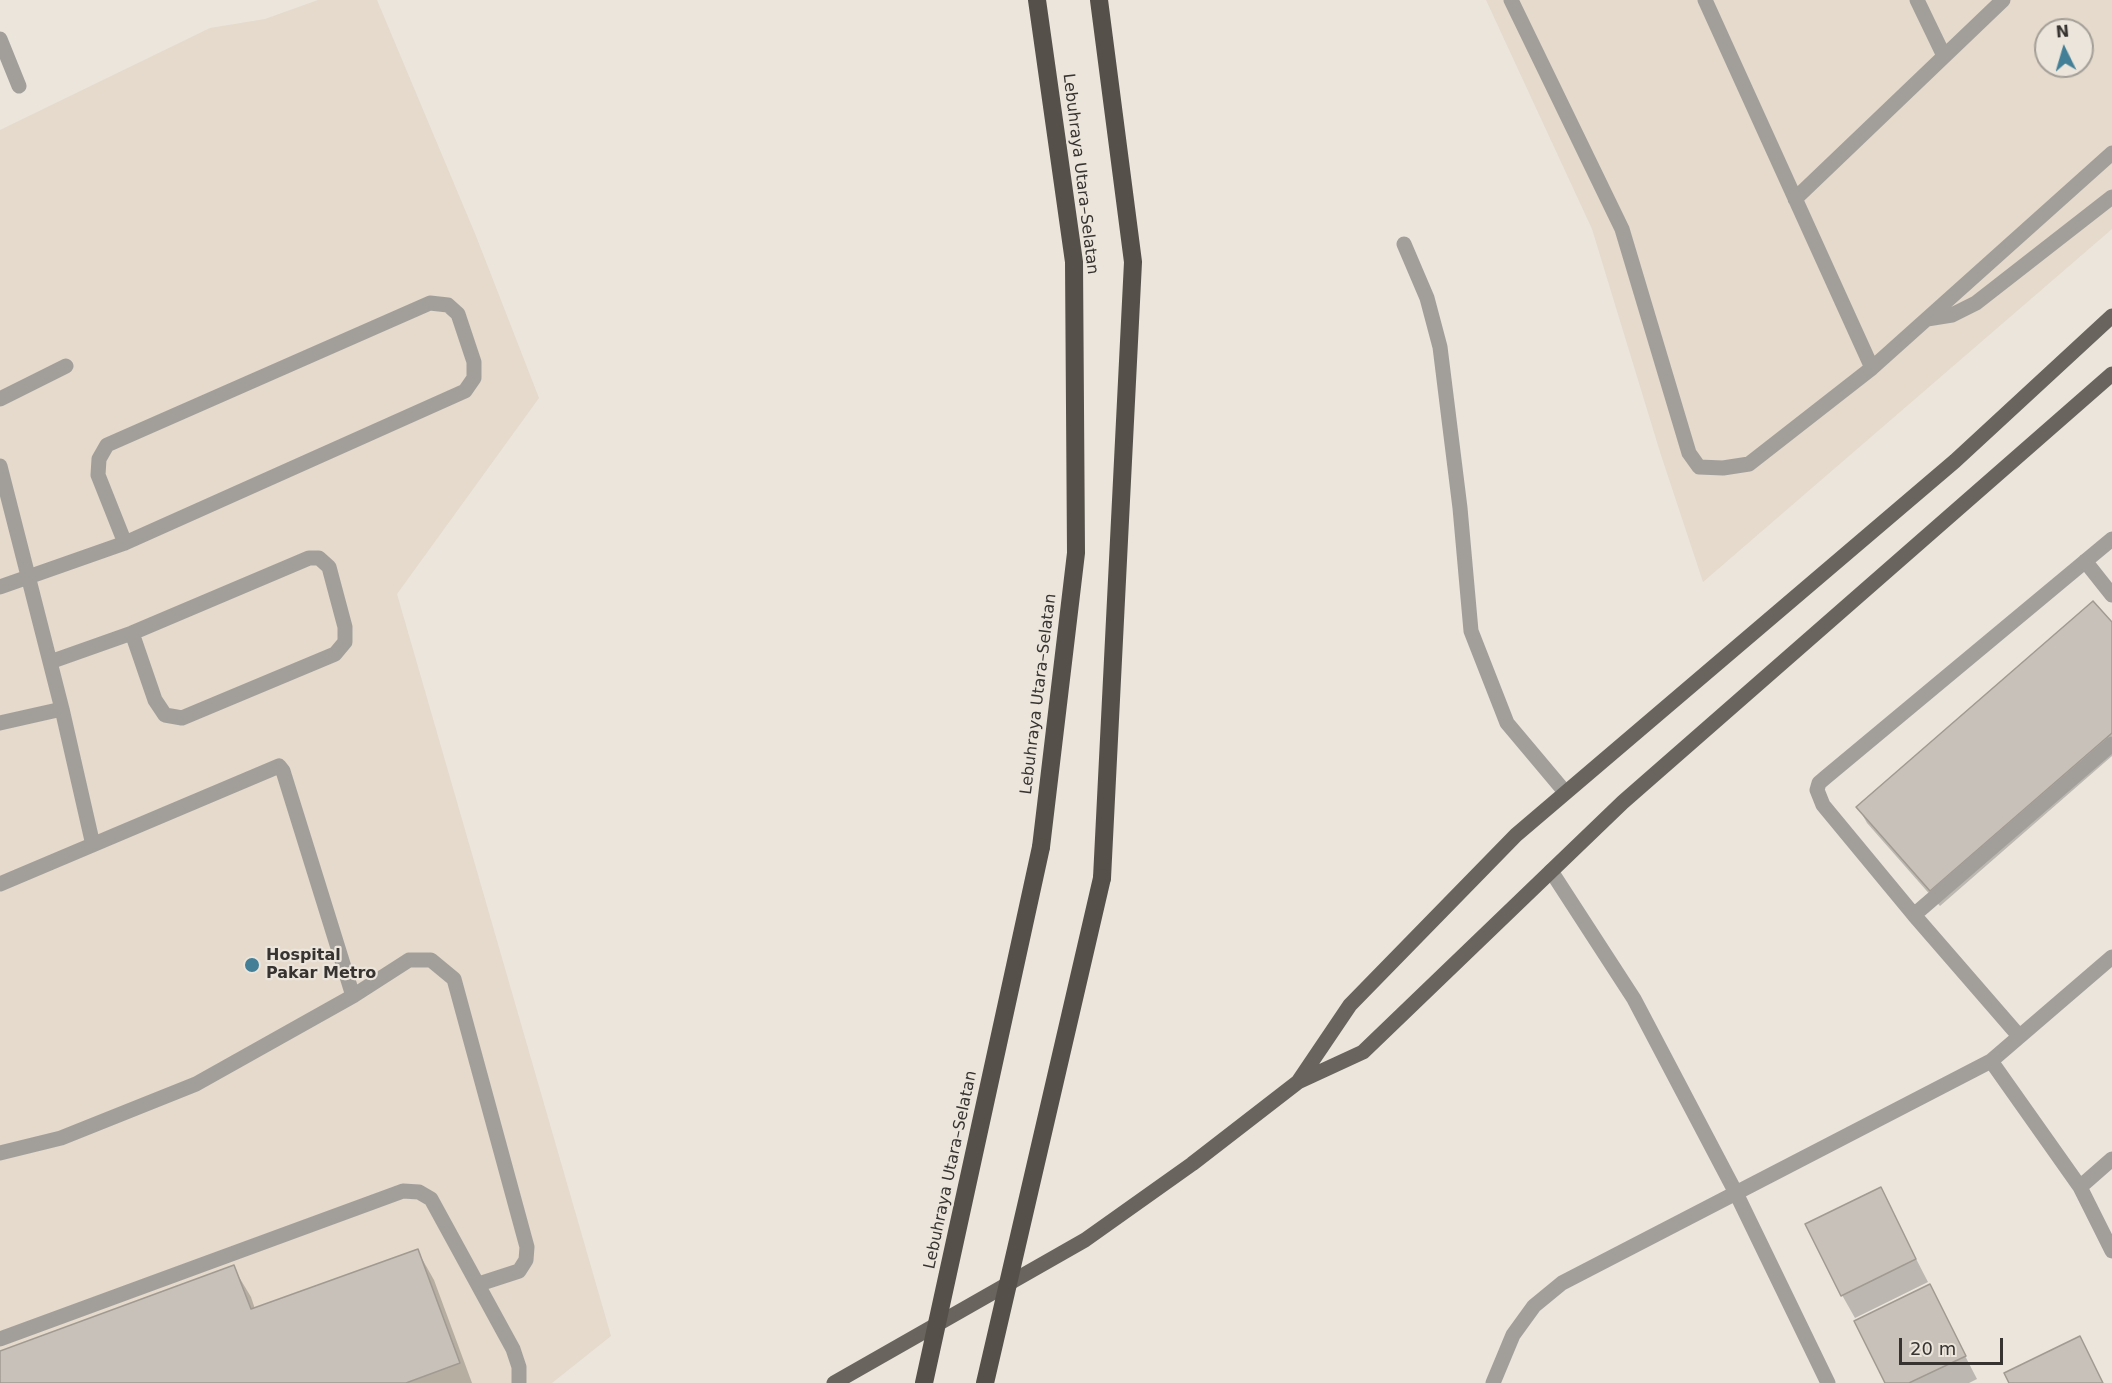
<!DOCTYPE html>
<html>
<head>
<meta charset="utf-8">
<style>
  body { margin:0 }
  #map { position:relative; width:2112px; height:1383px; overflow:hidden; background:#ebe5dc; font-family:"DejaVu Sans",sans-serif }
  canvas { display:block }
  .north { position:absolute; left:2034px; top:18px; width:60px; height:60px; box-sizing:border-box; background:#ebe5dc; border:2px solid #a39e97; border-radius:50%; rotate:355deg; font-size:16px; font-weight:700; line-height:24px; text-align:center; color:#363330 }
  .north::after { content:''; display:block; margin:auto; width:21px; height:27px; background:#437f96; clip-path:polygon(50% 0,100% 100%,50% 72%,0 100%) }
  .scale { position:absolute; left:1899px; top:1338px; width:104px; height:27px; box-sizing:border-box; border:3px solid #363330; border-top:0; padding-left:8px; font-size:18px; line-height:21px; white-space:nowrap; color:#363330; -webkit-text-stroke:4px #ebe5dc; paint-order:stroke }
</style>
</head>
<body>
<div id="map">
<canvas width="2112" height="1383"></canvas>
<div class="north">N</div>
<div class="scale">20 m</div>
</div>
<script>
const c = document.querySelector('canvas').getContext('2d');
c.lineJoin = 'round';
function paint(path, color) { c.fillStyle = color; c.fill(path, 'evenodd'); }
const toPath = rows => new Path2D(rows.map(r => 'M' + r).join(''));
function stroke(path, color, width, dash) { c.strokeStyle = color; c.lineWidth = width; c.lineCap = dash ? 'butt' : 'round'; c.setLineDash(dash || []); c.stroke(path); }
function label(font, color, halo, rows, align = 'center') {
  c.font = font + ' "DejaVu Sans",sans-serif'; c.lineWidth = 4.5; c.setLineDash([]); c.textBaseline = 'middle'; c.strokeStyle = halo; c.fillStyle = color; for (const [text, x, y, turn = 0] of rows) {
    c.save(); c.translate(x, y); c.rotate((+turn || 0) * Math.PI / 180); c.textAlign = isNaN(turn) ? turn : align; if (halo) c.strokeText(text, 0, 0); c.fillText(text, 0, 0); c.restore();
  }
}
const built = toPath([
  [318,0,377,0,476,236,539,398,397,594,611,1336,552,1383,0,1383,0,130,210,28,265,19],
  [1486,0,2112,0,2112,229,1703,582,1660,452,1592,229],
  [2046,30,2082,30,2082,66,2046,66]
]);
const shadow = toPath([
  [2112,624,2112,756,1940,906,1867,823,1858,807],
  [1880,1189,1928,1282,1855,1318,1842,1295],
  [417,1250,434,1280,472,1383,0,1383,0,1353,233,1267,251,1297,255,1309],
  [1929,1286,1977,1379,1969,1383,1887,1383]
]);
const building = toPath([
  [2093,601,2112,622,2112,733,1930,891,1856,807,2093,601],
  [1881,1187,1916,1259,1841,1296,1805,1224,1881,1187],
  [418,1249,460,1363,406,1383,0,1383,0,1351,234,1265,251,1309,418,1249],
  [1930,1284,1966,1356,1909,1383,1885,1383,1854,1321,1930,1284],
  [2080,1336,2103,1383,2009,1383,2004,1373,2080,1336]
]);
const minor = toPath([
  [1511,0,1622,229,1689,453,1699,467,1723,468,1749,464,1872,368,2112,153],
  [1705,0,1872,368],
  [1917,0,1944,56],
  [0,39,19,86],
  [1795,199,2003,0],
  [1404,244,1427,298,1440,347,1460,508,1471,631,1507,723,1565,792],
  [1927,319,1952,315,1976,303,2112,197],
  [0,399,66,366],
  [0,466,62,709,93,845],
  [2085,561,2112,595],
  [0,587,125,543,465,391,474,378,474,362,458,314,448,305,430,303,107,445,99,459,98,475,125,543],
  [50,662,132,633,309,558,319,558,329,567,345,627,345,642,335,654,182,718,165,715,155,700,132,633],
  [0,723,62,709],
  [1551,871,1634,999,1736,1193,1828,1383],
  [0,884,279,766,283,771,353,996],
  [1914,915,2112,744],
  [2019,1036,1914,915,1823,805,1817,790,1819,783,1826,777,2112,539],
  [1991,1061,2080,1187,2112,1251],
  [0,1153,61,1138,196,1084,353,996,409,960,431,960,454,979,527,1247,526,1260,519,1271,479,1284],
  [2080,1187,2112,1159],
  [0,1339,403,1191,419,1192,431,1199,513,1349,519,1367,519,1383],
  [1493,1383,1513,1335,1534,1306,1562,1283,1991,1061,2112,957]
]);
const major = toPath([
  [1298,1082,1350,1005,1516,835,1955,461,2112,316],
  [834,1383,1085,1240,1192,1164,1298,1082,1363,1052,1623,802,2112,374]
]);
const highway = toPath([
  [1037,0,1074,262,1076,553,1041,847],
  [1099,0,1133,262,1102,878]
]);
const highwayBridge = toPath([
  [924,1383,1041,847],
  [985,1383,1102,878]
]);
const markers = [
  [252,965,8,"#437f96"]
];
const streetNames = [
  ["Lebuhraya Utara–Selatan",1080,174,83],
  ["Lebuhraya Utara–Selatan",1039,694,-83],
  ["Lebuhraya Utara–Selatan",951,1170,-78]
];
const poiNames = [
  ["Hospital",266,956],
  ["Pakar Metro",266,974]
];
paint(built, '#e5dacb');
paint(shadow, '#0003');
paint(building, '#c8c1b9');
stroke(building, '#a09a92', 1.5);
stroke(minor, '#a29f9b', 15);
stroke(major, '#69655e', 15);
stroke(highway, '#555049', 18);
stroke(highwayBridge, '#555049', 18);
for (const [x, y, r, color] of markers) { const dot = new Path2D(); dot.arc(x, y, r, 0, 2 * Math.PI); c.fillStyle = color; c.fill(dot); stroke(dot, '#ebe5dc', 2); }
label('16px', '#363330', '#ebe5dc', streetNames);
label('bold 16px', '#363330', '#ebe5dc', poiNames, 'left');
</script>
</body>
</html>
